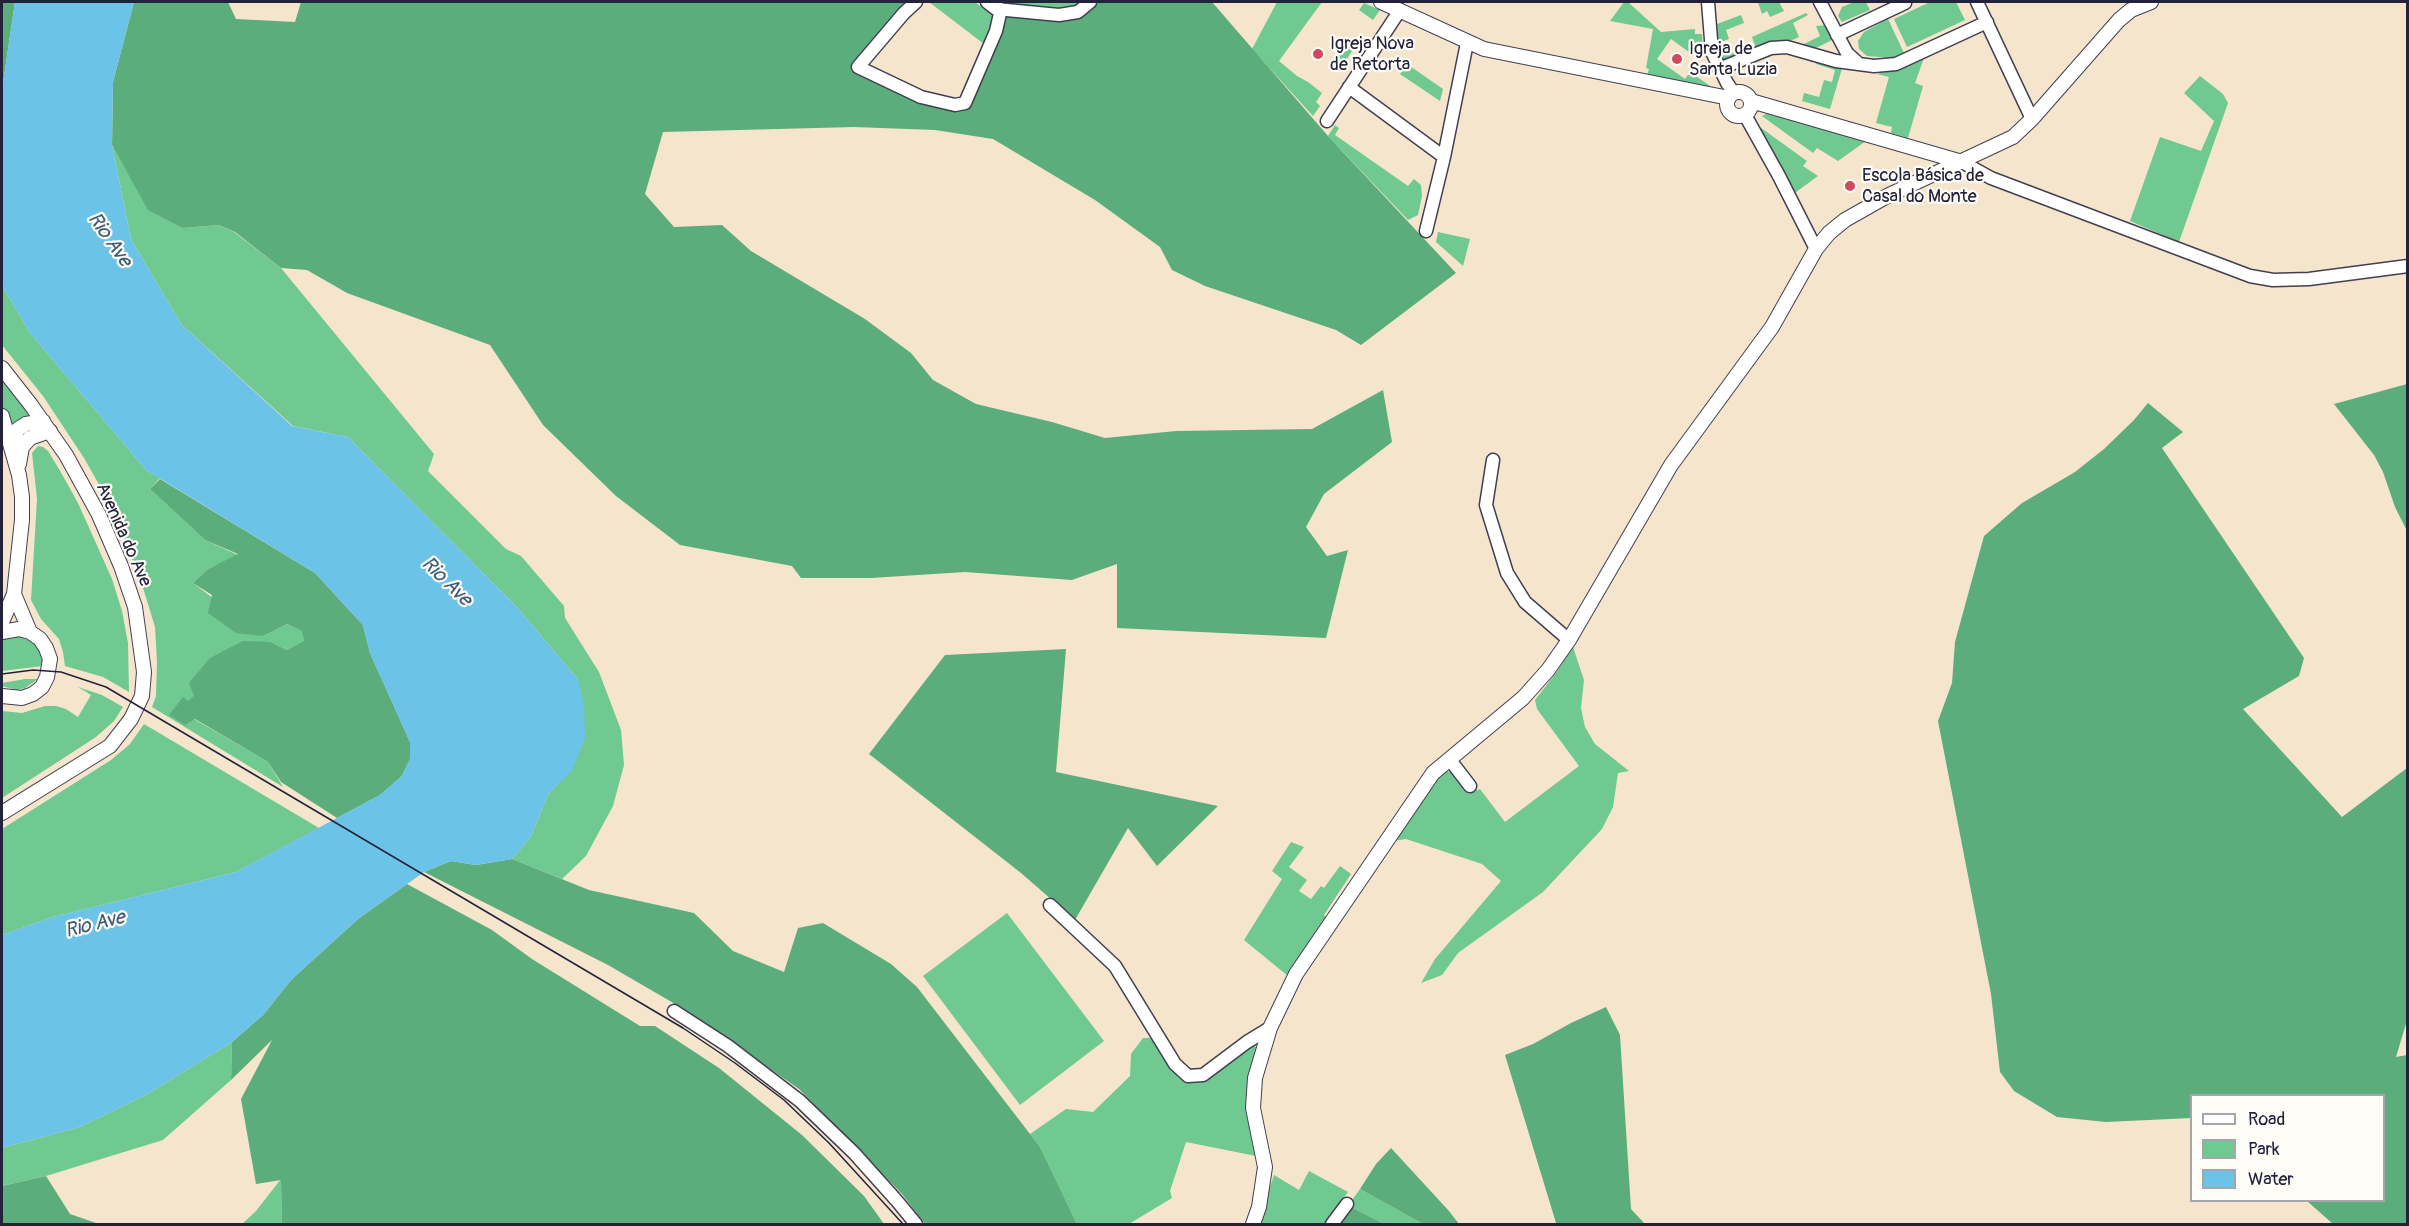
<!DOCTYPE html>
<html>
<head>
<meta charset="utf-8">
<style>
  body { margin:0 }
  #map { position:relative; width:2409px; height:1226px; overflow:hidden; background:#f5e5cd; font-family:Pangolin,sans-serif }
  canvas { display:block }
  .frame { position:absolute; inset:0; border:3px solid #22223b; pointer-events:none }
  .legend { position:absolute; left:2190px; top:1094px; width:195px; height:108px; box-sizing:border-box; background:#fdfcf7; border:2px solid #a5a5ac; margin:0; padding:8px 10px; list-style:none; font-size:18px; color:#22223b }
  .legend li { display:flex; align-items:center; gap:12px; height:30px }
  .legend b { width:30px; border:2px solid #a5a5ac }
</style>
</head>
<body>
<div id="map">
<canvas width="2409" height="1226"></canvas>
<div class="frame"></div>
<ul class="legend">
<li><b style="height:8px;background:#fff"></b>Road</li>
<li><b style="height:16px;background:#6fc991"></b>Park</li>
<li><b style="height:16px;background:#6bc3e8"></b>Water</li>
</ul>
</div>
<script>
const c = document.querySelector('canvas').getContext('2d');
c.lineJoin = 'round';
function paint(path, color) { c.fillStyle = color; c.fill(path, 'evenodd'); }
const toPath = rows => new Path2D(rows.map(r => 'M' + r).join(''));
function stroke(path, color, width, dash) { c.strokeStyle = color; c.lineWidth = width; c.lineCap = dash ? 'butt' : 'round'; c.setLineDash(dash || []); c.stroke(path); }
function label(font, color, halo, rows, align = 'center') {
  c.font = font + ' Pangolin,sans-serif'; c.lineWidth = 4.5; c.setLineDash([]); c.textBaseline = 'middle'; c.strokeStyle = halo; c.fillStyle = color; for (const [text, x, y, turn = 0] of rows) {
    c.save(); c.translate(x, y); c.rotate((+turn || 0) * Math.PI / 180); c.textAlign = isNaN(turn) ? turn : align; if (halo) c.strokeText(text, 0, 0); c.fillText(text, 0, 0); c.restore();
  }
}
const green = toPath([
  [929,2,975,2,993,16,984,44],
  [1012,2,1082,2,1075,6,1058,10,1006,6],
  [1277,2,1322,2,1279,61,1297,76,1308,82,1322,93,1316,102,1320,106,1313,116,1252,49],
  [1624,2,1628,2,1661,32,1695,29,1695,34,1702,34,1703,49,1693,55,1671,39,1657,59,1685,79,1690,72,1713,88,1647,75,1649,69,1646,68,1653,29,1610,21],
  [1758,2,1779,2,1784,11,1770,17,1767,11,1762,14],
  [1854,2,1866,2,1870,10,1842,22,1838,16,1842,7],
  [1930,2,1956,2,1965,20,1907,47,1894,19],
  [1364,3,1380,10,1373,20,1359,10],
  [1806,13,1808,15,1793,23,1799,37,1786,43,1757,51,1752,37],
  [1741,15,1744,23,1726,30,1729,39,1718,43,1717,24],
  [1888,19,1904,53,1892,58,1867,56,1859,49,1858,41,1864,32],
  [1826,25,1833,38,1832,40,1810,51,1798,47,1820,36,1816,26],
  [1346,43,1354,48,1341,68,1333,62],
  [1752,46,1754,51,1725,63,1720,50,1728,47,1730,54],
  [1818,58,1843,65,1830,109,1802,101,1804,93,1819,97,1824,80,1832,82,1835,70,1816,64],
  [1924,58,1915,83,1923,86,1908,138,1891,133,1892,127,1876,123,1889,77,1877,74,1899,69],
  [1407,64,1443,89,1440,101,1400,74],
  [2200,76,2223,94,2228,103,2179,242,2130,221,2160,137,2201,151,2214,121,2184,93],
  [1771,111,1866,141,1838,161,1817,148,1813,153,1762,116],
  [1335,125,1339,128,1335,135,1408,186,1414,179,1421,185,1422,196,1418,215,1408,220,1328,136],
  [1757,125,1807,161,1803,166,1818,176,1792,195],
  [112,145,149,210,182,228,219,225,234,232,281,268,434,454,428,471,506,549,521,556,564,606,565,618,599,672,621,730,624,765,613,806,586,856,562,879,512,859,530,838,549,793,572,770,578,679,515,605,348,437,293,426,181,324,131,239],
  [1438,232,1470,239,1463,266,1436,242],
  [2,285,30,333,146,470,160,478,150,489,205,540,238,555,208,569,193,583,263,636,287,624,303,631,304,642,287,650,271,642,188,701,194,719,268,762,283,787,152,707,156,696,157,661,155,627,140,578,105,495,84,458,43,396,2,345],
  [2,375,31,414,16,421,11,427,7,426,2,408],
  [38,446,43,447,48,451,59,469,78,503,112,579,122,611,128,643,129,692,103,677,65,666,63,652,59,639,41,619,31,600,37,499,32,453],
  [15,636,31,641,38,647,42,653,43,666,2,671,2,640],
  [1573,647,1584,680,1581,708,1585,727,1595,744,1629,771,1618,773,1613,807,1602,829,1543,892,1458,953,1442,975,1421,983,1435,959,1501,881,1482,864,1406,839,1393,841,1435,782,1445,771,1452,772,1469,794,1480,789,1505,822,1579,766,1537,709,1535,700,1556,673],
  [25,679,38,679,25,688,17,690,2,686,2,683],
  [78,687,102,695,123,707,114,721,96,737,2,798,2,711,22,713,45,706,56,706,66,709,78,717,91,695],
  [144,724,319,828,236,872,53,917,2,935,2,829,111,760,130,744],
  [1291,842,1304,847,1289,867,1307,880,1299,891,1311,899,1321,886,1324,888,1340,866,1351,874,1324,915,1327,918,1288,976,1244,940,1282,879,1272,871],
  [1007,913,1104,1041,1020,1105,923,976],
  [1143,1038,1153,1038,1178,1077,1192,1083,1204,1080,1244,1049,1254,1045,1258,1050,1248,1078,1249,1108,1256,1156,1186,1142,1170,1191,1172,1198,1129,1224,1077,1224,1040,1147,1030,1134,1066,1109,1093,1112,1130,1076,1131,1054],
  [232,1042,231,1080,163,1140,46,1176,2,1186,2,1148,80,1127,146,1095],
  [1309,1171,1348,1192,1324,1224,1258,1224,1274,1175,1299,1190],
  [281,1179,282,1224,242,1224,256,1211],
  [1360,1189,1423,1224,1384,1224,1353,1208,1352,1200]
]);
const forest = toPath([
  [2,2,15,2,2,90],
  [134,2,228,2,236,19,295,22,301,2,908,2,858,67,887,81,965,103,1001,9,1059,15,1090,2,1212,2,1328,136,1456,273,1361,345,1336,330,1205,286,1172,270,1160,247,1095,200,993,139,935,130,854,127,663,132,645,194,674,227,722,225,751,251,865,319,911,353,933,380,976,404,1052,422,1105,438,1176,431,1312,429,1383,390,1392,442,1324,494,1306,527,1327,556,1348,550,1326,638,1117,628,1117,564,1072,580,965,572,871,578,801,578,792,566,680,545,616,496,543,425,490,345,347,293,307,270,281,268,235,232,219,225,182,228,148,210,112,145,113,82],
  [2407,384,2408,384,2407,531,2395,507,2383,472,2374,455,2334,404],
  [2148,403,2183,432,2162,448,2304,658,2299,676,2243,709,2342,817,2407,768,2408,1017,2396,1057,2407,1055,2407,1224,2333,1224,2307,1201,2384,1200,2384,1096,2192,1096,2191,1118,2106,1122,2057,1117,2014,1091,2000,1072,1991,994,1938,721,1952,683,1955,642,1984,536,2022,503,2075,472,2104,449,2134,420],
  [160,479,315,573,363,625,370,653,410,742,410,759,402,776,380,795,337,818,281,782,268,762,195,719,185,725,169,715,183,697,188,701,194,696,189,683,210,658,243,641,271,642,287,650,304,641,302,631,287,624,263,636,236,633,208,613,212,595,193,583,208,569,238,554,205,540,150,489],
  [1066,649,1056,772,1218,806,1157,866,1128,828,1075,920,1021,873,869,754,945,655],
  [512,859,589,890,694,913,733,951,784,972,798,928,823,923,891,964,917,987,1040,1147,1077,1224,925,1224,902,1194,799,1089,682,1008,608,965,424,872,451,861,476,865],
  [407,884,492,930,532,959,640,1026,655,1026,719,1068,802,1135,864,1196,884,1224,282,1224,281,1180,256,1184,241,1099,272,1040,231,1080,232,1042,263,1015,291,980,358,919],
  [1606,1007,1620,1035,1631,1209,1645,1224,1555,1224,1556,1223,1505,1055,1533,1044,1571,1023],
  [1391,1148,1449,1211,1459,1224,1423,1224,1360,1189,1376,1164],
  [46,1176,70,1214,99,1224,2,1224,2,1186],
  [1353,1208,1384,1224,1336,1224,1346,1210]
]);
const water = toPath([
  [15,2,134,2,113,82,112,145,131,239,181,324,292,426,348,437,515,605,578,679,584,704,585,737,572,771,549,793,530,838,512,859,476,865,451,861,424,872,358,919,291,980,263,1015,232,1042,146,1095,80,1127,2,1148,2,935,53,917,236,872,380,795,402,776,410,759,410,742,370,653,363,625,315,573,146,470,30,333,2,285,2,90]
]);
const minor = toPath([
  [916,2,904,13,858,67,921,97,955,105,965,103,996,31,1001,9],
  [987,2,996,9,1059,15,1078,12,1090,2],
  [1708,2,1712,52,1727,83,1734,93],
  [1820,2,1847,53,1859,64],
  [1977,2,2032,119],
  [1837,35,1905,3],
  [1719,69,1771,48,1787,47,1836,61,1874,66,1896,64,1987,22],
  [1349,87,1444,157],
  [1745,115,1779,176,1816,249],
  [1327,121,1400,10],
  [1962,162,1991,178,2250,276,2273,280,2309,279,2408,266],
  [1426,231,1444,157,1467,43],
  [1493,460,1486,505,1507,573,1525,602,1569,640],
  [1450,760,1470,786],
  [1050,905,1115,966,1175,1064,1188,1076,1203,1075,1247,1042,1270,1028],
  [674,1011,728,1046,800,1101,854,1153,897,1201,916,1224],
  [1332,1224,1347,1204]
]);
const tertiary = toPath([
  [1381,2,1484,49,1729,98],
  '1727 104a12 12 0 1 1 24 0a12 12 0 1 1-24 0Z',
  [1751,101,1962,162],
  [2,368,31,405,66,455,99,515,121,566,135,607,144,672,142,696,131,719,110,746,2,813],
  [2,416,19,475,22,497,22,520,14,594,2,622],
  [11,443,18,429,26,424,43,421],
  [19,464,22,447,30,438,50,431],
  [14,594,30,632],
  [2,632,19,629,30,632,40,639,46,648,50,659,47,677,42,687,33,694,22,698,2,696],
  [1253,1224,1259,1207,1265,1167,1253,1108,1255,1078,1270,1028,1296,974,1433,773,1523,698,1548,670,1569,640,1671,465,1772,327,1816,249,1829,233,1845,220,1889,195,2013,137,2032,119,2119,20,2131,10,2151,2]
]);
const tram = toPath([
  [2,674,33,670,61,672,106,687,683,1028,735,1063,784,1100,829,1143,903,1224]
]);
const markers = [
  [1318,54,6,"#d1495b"],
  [1677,59,6,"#d1495b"],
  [1850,186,6,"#d1495b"]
];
const poiNames = [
  ["Igreja Nova",1330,44],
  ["de Retorta",1330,65],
  ["Igreja de",1689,49],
  ["Santa Luzia",1689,70],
  ["Escola Básica de",1862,176],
  ["Casal do Monte",1862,197]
];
const streetNames = [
  ["Avenida do Ave",123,535,66]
];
const waterNames = [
  ["Rio Ave",109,240,55],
  ["Rio Ave",446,582,44],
  ["Rio Ave",95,925,-14]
];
paint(green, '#6fc991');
paint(forest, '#5bad7b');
paint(water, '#6bc3e8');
stroke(minor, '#423f51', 15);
stroke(tertiary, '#423f51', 16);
stroke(minor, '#fff', 12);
stroke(tertiary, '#fff', 14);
stroke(tram, '#22223b', 1.5);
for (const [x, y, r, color] of markers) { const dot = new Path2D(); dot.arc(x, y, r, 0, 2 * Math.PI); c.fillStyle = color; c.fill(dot); stroke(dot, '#fdfcf7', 2); }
label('18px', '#22223b', '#fdfcf7', poiNames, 'left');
label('18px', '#22223b', '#fdfcf7', streetNames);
label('italic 20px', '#3c5a78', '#fdfcf7', waterNames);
</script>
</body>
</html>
